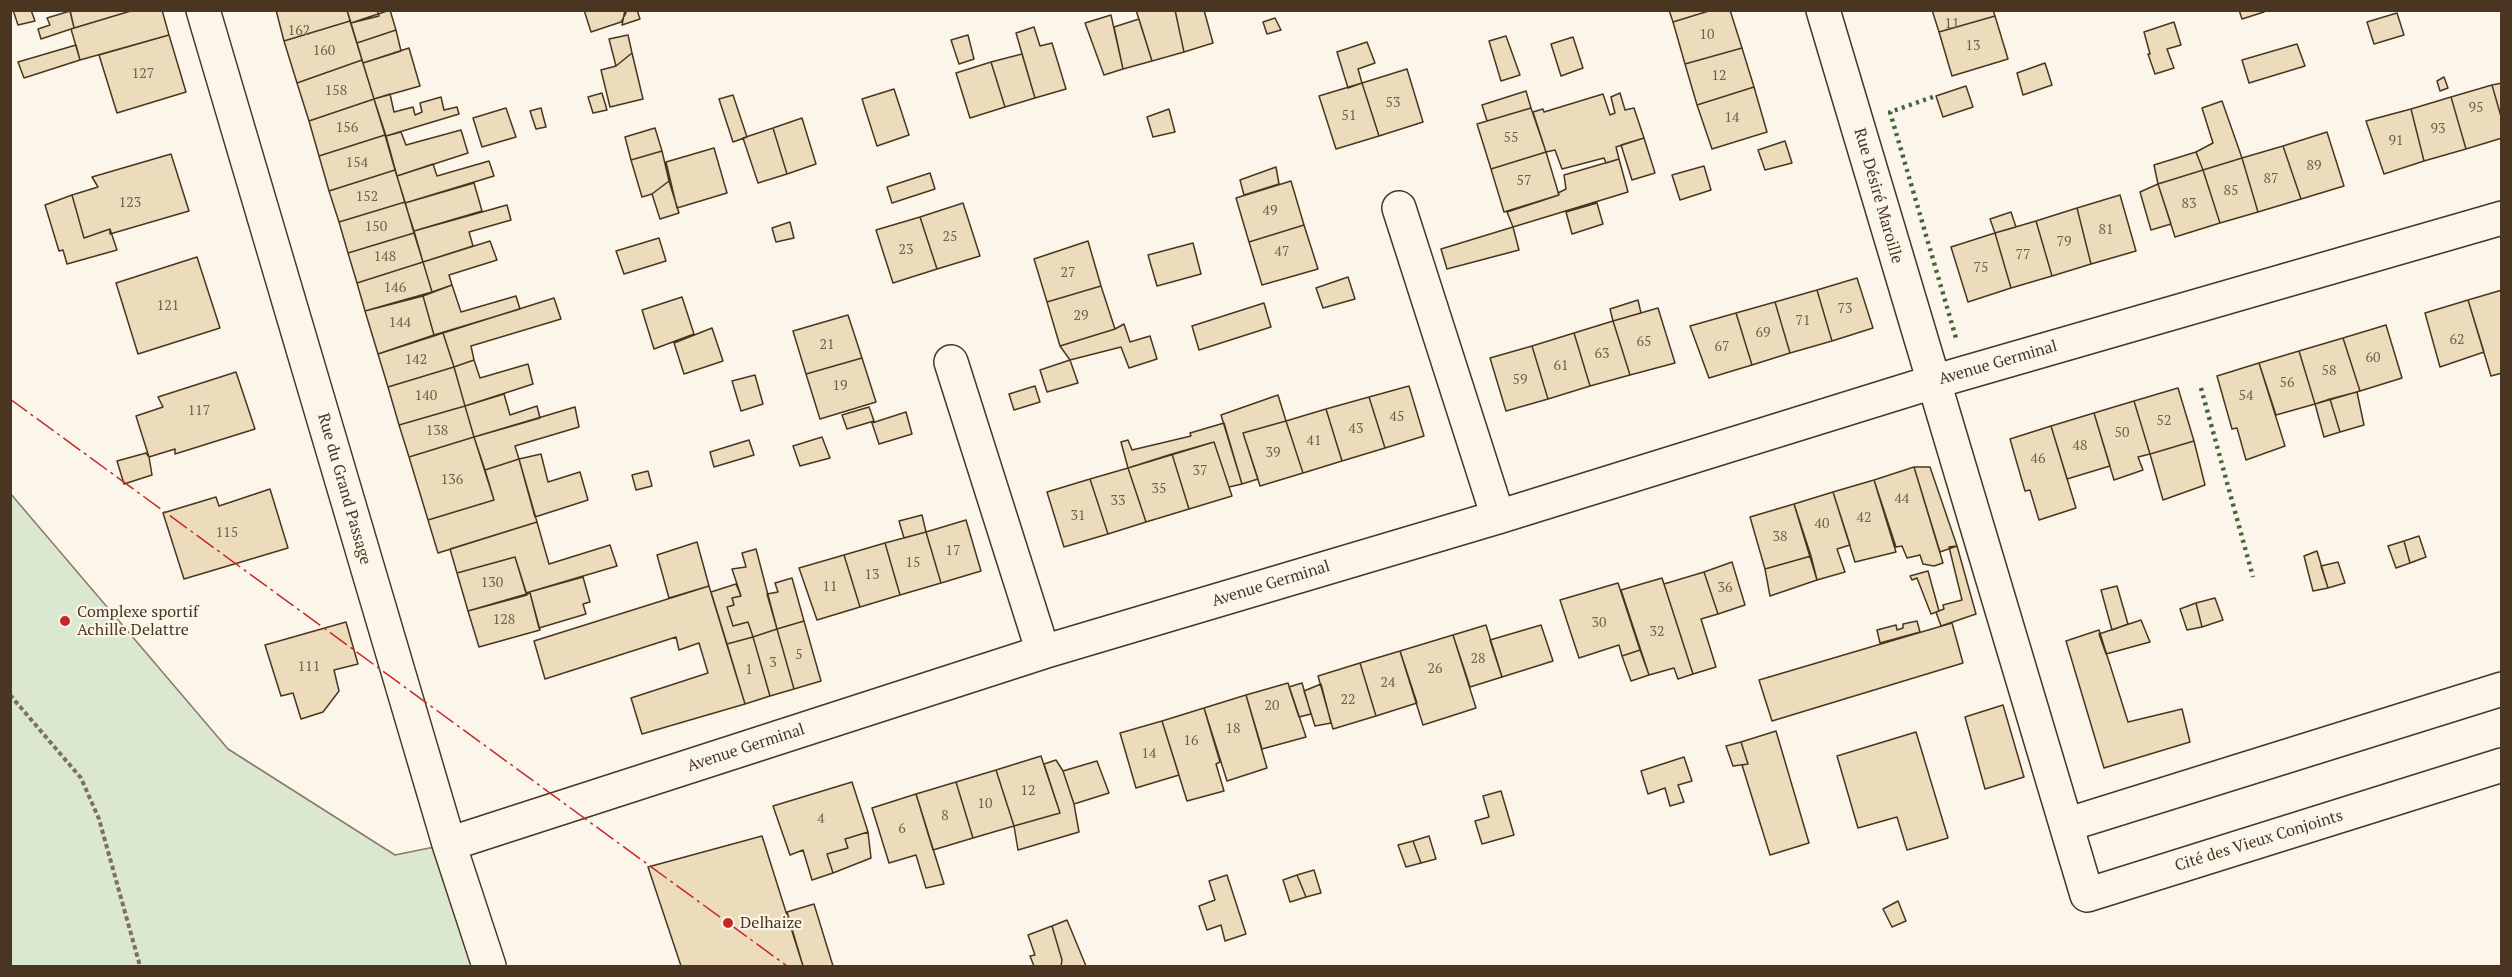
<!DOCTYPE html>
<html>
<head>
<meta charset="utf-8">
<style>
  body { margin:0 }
  #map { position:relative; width:2512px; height:977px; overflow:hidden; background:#fbf6e9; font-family:"PT Serif",serif }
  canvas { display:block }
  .frame { position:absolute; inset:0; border:12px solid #4a3520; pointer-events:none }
</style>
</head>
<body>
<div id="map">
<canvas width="2512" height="977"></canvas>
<div class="frame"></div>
</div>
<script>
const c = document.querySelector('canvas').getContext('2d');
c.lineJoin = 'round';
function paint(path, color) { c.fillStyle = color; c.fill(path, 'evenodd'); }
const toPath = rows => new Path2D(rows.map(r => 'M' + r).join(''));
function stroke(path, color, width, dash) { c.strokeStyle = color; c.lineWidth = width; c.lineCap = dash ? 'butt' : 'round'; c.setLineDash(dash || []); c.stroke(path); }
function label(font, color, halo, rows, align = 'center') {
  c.font = font + ' "PT Serif",serif'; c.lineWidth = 4.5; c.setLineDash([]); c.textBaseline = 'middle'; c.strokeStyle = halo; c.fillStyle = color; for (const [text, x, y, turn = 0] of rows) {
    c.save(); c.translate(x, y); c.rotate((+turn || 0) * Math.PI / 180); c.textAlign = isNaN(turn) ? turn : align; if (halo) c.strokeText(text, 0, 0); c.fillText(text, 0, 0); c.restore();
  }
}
const green = toPath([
  [10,493,228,749,395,855,449,844,489,966,11,966,10,493]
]);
const building = toPath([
  [13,10,31,10,35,21,18,25,13,10],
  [134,10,162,10,169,35,80,60,71,29,134,10],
  [134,10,74,28,70,10,134,10],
  [276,10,347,10,350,21,284,41,276,10],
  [347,10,377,10,379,16,351,23,347,10],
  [390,10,396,30,357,43,351,23,390,10],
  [584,10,625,10,626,13,621,22,591,32,584,10],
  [625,10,637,10,640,19,622,25,625,10],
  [1136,10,1175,10,1184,52,1152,61,1136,10],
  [1175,10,1204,10,1213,43,1184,52,1175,10],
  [1669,10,1712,10,1673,22,1669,10],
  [1712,10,1730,10,1742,48,1685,64,1673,22,1712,10],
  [1932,10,1993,10,1995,16,1939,32,1932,10],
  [2239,10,2264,10,2264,12,2242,19,2239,10],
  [70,11,74,28,41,39,38,29,50,25,47,18,70,11],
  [2397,13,2404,35,2374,44,2367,22,2397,13],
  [1111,15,1123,69,1104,75,1085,23,1111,15],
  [1995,16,2008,59,1952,76,1939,32,1995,16],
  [1275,18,1281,30,1267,34,1263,22,1275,18],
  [1139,19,1152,61,1123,69,1114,27,1139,19],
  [350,21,362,60,297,83,284,41,350,21],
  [2174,22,2181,45,2167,49,2174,68,2155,74,2148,54,2150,54,2144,32,2174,22],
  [1034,27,1040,46,1052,43,1066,89,1035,98,1016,33,1034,27],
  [396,30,401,51,363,63,357,43,396,30],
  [169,35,186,92,117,113,99,55,169,35],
  [628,35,632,53,616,66,609,39,628,35],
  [968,35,974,59,959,64,951,40,968,35],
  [1506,36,1520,75,1501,81,1489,41,1506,36],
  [1573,37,1583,68,1561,76,1551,44,1573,37],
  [1367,42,1375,63,1358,69,1362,83,1348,88,1337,52,1367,42],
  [2297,44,2305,66,2249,83,2242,60,2297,44],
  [76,45,80,60,24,78,18,62,76,45],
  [409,48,420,86,374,99,363,63,409,48],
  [1742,48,1754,87,1697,105,1685,64,1742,48],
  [632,53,643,99,610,107,601,70,616,66,632,53],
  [1022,54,1035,98,1005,107,991,62,1022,54],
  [362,60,374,99,309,121,297,83,362,60],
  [991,62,1005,107,970,118,956,73,991,62],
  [2045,63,2052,85,2023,95,2017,73,2045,63],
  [1407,69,1423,122,1379,136,1362,83,1407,69],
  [2444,77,2448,88,2440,91,2437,81,2444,77],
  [1362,83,1379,136,1336,149,1319,96,1362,83],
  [2502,83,2502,120,2492,85,2502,83],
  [2492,85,2502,120,2502,138,2466,149,2451,97,2492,85],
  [1966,86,1973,107,1943,117,1936,96,1966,86],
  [1754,87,1767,132,1712,149,1697,105,1754,87],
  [894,89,909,135,877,146,862,99,894,89],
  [1526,91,1531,108,1487,121,1482,105,1526,91],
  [602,93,607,110,593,113,588,97,602,93],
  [1620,93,1625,110,1634,108,1644,138,1616,147,1619,159,1606,163,1604,158,1562,169,1555,150,1546,152,1533,112,1543,109,1544,112,1603,94,1610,115,1615,113,1611,97,1620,93],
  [390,94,394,112,413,107,415,115,422,112,420,103,441,97,444,110,457,107,459,114,386,136,374,99,390,94],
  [733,95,747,137,733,142,719,99,733,95],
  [2451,97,2466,149,2424,161,2411,109,2451,97],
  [374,99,385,135,319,156,309,121,374,99],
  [2222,101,2242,158,2203,170,2196,152,2213,143,2202,108,2222,101],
  [506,108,516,137,482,147,473,118,506,108],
  [541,108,546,127,536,129,530,111,541,108],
  [1531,108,1546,152,1491,169,1477,124,1531,108],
  [1169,109,1175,132,1153,137,1147,117,1169,109],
  [2411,109,2424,161,2384,174,2366,121,2411,109],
  [802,118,816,164,787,174,773,128,802,118],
  [655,128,662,151,631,160,625,137,655,128],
  [773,128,787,174,758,183,743,138,773,128],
  [461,130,468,153,397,176,386,136,401,132,406,145,461,130],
  [2327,132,2344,186,2301,199,2283,146,2327,132],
  [385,135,395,170,329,191,319,156,385,135],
  [1644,138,1655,173,1632,180,1621,145,1644,138],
  [1785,141,1792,163,1765,170,1758,150,1785,141],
  [2283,146,2301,199,2258,212,2242,158,2283,146],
  [714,148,727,193,677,208,666,162,714,148],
  [662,151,669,181,652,194,642,197,631,160,662,151],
  [1546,152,1559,195,1504,212,1491,169,1546,152],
  [2196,152,2203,170,2158,184,2154,165,2196,152],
  [171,154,189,211,110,234,110,229,84,238,72,195,98,187,92,177,171,154],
  [2242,158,2258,212,2220,223,2203,170,2242,158],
  [1619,159,1628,192,1513,227,1507,212,1559,195,1558,193,1566,189,1564,175,1619,159],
  [489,161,494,176,405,203,397,176,433,164,437,176,489,161],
  [1704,166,1711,190,1680,200,1672,175,1704,166],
  [1276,167,1279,184,1244,195,1240,180,1276,167],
  [395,170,405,202,339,222,329,191,395,170],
  [2203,170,2220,223,2175,237,2158,184,2203,170],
  [930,173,935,189,892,203,887,187,930,173],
  [669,181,679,213,660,219,652,194,669,181],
  [1291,181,1304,225,1249,242,1236,198,1291,181],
  [474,183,482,211,414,231,405,203,474,183],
  [2158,184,2171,224,2151,230,2140,192,2158,184],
  [72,195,84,238,110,229,117,250,67,264,63,250,59,251,45,205,72,195],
  [2120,195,2136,251,2091,264,2077,208,2120,195],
  [405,202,414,233,348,253,339,222,405,202],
  [963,203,980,256,937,269,920,217,963,203],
  [1597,203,1603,224,1572,234,1566,212,1597,203],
  [507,205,511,220,469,232,473,246,423,262,414,231,507,205],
  [2077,208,2091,264,2052,276,2036,221,2077,208],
  [2011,212,2016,227,1995,233,1990,219,2011,212],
  [920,217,937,269,893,283,876,230,920,217],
  [2036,221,2052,276,2011,288,1995,233,2036,221],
  [790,222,794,238,776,242,772,228,790,222],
  [1304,225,1318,269,1262,285,1249,242,1304,225],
  [1513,227,1519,250,1447,269,1441,249,1513,227],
  [414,233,423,262,357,283,348,253,414,233],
  [1995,233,2011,288,1968,302,1951,247,1995,233],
  [659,238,666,261,624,274,616,251,659,238],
  [490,241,497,260,449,275,452,285,432,292,423,262,490,241],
  [1088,241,1101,286,1047,302,1034,259,1088,241],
  [1193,243,1201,274,1157,286,1148,255,1193,243],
  [197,257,220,328,138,354,116,283,197,257],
  [423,262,432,292,365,311,357,283,423,262],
  [1348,277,1355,299,1323,308,1316,288,1348,277],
  [1857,278,1873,328,1832,341,1817,290,1857,278],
  [452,285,461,312,516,296,520,309,434,335,423,296,452,285],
  [1101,286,1115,329,1060,346,1047,302,1101,286],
  [1817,290,1832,341,1790,353,1775,302,1817,290],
  [2502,290,2502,373,2491,376,2468,300,2502,290],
  [423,296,434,335,378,354,365,311,423,296],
  [682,297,694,334,654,349,642,310,682,297],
  [554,298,561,319,471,346,474,360,454,367,443,333,554,298],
  [1638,300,1641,313,1613,321,1610,309,1638,300],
  [2468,300,2484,352,2440,367,2425,313,2468,300],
  [1775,302,1790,353,1752,365,1736,313,1775,302],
  [1264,303,1271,327,1199,350,1192,326,1264,303],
  [1658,308,1675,363,1630,375,1613,321,1658,308],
  [1736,313,1752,365,1709,378,1690,326,1736,313],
  [848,315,862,358,806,374,793,331,848,315],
  [1613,321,1630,375,1590,386,1574,333,1613,321],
  [1124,324,1130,342,1150,336,1157,359,1129,368,1121,347,1070,360,1060,346,1115,329,1124,324],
  [2386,325,2402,378,2360,391,2343,338,2386,325],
  [712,328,723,361,684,374,674,343,712,328],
  [443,333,454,367,388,387,378,354,443,333],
  [1574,333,1590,386,1548,399,1532,346,1574,333],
  [2343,338,2360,391,2315,404,2299,351,2343,338],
  [1532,346,1548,399,1506,411,1490,358,1532,346],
  [2299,351,2315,404,2276,415,2259,363,2299,351],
  [862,358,876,402,820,419,806,374,862,358],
  [474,360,480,378,528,364,533,384,465,406,454,367,474,360],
  [1070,360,1078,383,1047,392,1040,370,1070,360],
  [2259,363,2285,446,2246,460,2237,428,2232,429,2217,376,2259,363],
  [454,367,465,406,399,425,388,387,454,367],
  [236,372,255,429,175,454,175,449,149,457,136,416,163,407,158,397,236,372],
  [755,375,763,404,741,411,732,381,755,375],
  [1035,386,1040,402,1014,410,1009,394,1035,386],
  [1409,386,1424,436,1385,448,1369,397,1409,386],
  [2178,388,2194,441,2150,454,2134,401,2178,388],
  [2357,392,2364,425,2340,432,2330,399,2357,392],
  [504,394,510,415,537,406,540,418,474,437,465,406,504,394],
  [1278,395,1286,421,1243,433,1258,479,1242,484,1221,415,1278,395],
  [1369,397,1385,448,1342,461,1326,409,1369,397],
  [2330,399,2340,432,2324,437,2315,404,2330,399],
  [2134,401,2150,454,2138,457,2143,470,2114,480,2094,413,2134,401],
  [465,406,474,437,409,457,399,425,465,406],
  [575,407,579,427,515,446,519,459,485,470,474,437,575,407],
  [869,407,874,421,847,429,842,415,869,407],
  [1326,409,1342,461,1303,473,1286,421,1326,409],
  [906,412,912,434,879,444,872,423,906,412],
  [2094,413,2110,466,2067,479,2051,426,2094,413],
  [1286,421,1303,473,1260,486,1243,433,1286,421],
  [1224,423,1242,484,1229,487,1214,442,1128,468,1121,442,1128,440,1132,450,1191,436,1190,433,1224,423],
  [2051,426,2076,508,2039,520,2030,490,2025,491,2010,439,2051,426],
  [474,437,494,500,428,520,409,457,474,437],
  [822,437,830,458,800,466,793,446,822,437],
  [749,440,754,455,714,467,710,452,749,440],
  [2194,441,2205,485,2163,500,2150,454,2194,441],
  [1214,442,1232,496,1189,509,1172,454,1214,442],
  [146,453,149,457,152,475,124,484,117,461,146,453],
  [541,454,548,482,580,472,588,500,535,517,519,459,541,454],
  [1172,454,1189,509,1146,522,1128,468,1172,454],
  [519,459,537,522,438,553,428,520,494,500,485,470,519,459],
  [1914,467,1943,563,1934,566,1923,564,1920,555,1907,558,1902,546,1896,547,1874,480,1914,467],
  [1914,467,1930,467,1957,546,1940,552,1914,467],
  [1128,468,1146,522,1108,534,1090,479,1128,468],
  [648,471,652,486,636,490,632,475,648,471],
  [1090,479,1108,534,1064,547,1047,492,1090,479],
  [1874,480,1896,552,1855,562,1833,492,1874,480],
  [270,489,288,548,184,579,163,513,216,497,219,506,270,489],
  [1833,492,1850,545,1837,549,1845,572,1817,580,1794,504,1833,492],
  [1794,504,1811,556,1765,569,1750,517,1794,504],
  [922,515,926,532,904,538,899,521,922,515],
  [966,520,981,571,941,583,926,532,966,520],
  [537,522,549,564,610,545,617,566,526,593,515,557,457,573,450,549,537,522],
  [926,532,941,583,900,595,885,543,926,532],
  [2419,536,2426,557,2410,563,2404,541,2419,536],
  [2404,541,2410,563,2396,568,2388,546,2404,541],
  [697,542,709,586,669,598,657,555,697,542],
  [885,543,900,595,860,607,844,555,885,543],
  [1957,546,1976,614,1941,626,1936,612,1944,609,1943,605,1962,600,1949,547,1957,546],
  [756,549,777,629,753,637,748,622,733,626,727,607,734,605,732,598,741,596,732,569,746,567,742,553,756,549],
  [2317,551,2328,588,2313,591,2304,556,2317,551],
  [844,555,860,607,817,620,799,568,844,555],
  [1811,556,1817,580,1770,596,1765,569,1811,556],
  [515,557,527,595,468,611,457,573,515,557],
  [1732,562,1745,605,1718,614,1704,572,1732,562],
  [2338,562,2345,583,2328,588,2321,566,2338,562],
  [1928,571,1939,611,1931,614,1917,578,1912,580,1910,576,1928,571],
  [1704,572,1718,614,1701,619,1716,667,1693,674,1664,584,1704,572],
  [583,577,590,602,583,604,586,614,539,628,530,593,526,593,583,577],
  [792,578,804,621,777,629,767,594,778,592,775,583,792,578],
  [1662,578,1693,674,1678,679,1674,668,1649,675,1621,590,1662,578],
  [1618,583,1640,650,1622,656,1619,645,1579,658,1560,600,1618,583],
  [736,584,741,596,732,598,734,605,727,607,733,626,748,622,753,637,727,644,711,592,736,584],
  [709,586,745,704,642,734,631,698,708,673,699,643,679,650,676,637,545,679,534,641,709,586],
  [2117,586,2128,624,2112,630,2101,590,2117,586],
  [530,593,540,630,479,647,468,611,530,593],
  [2215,598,2223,620,2202,627,2196,603,2215,598],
  [2196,603,2202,627,2187,630,2180,609,2196,603],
  [2141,620,2150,642,2106,654,2099,634,2141,620],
  [804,621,821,681,794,689,777,629,804,621],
  [1917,621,1920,632,1880,643,1877,630,1896,625,1897,630,1903,628,1903,624,1917,621],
  [346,622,358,664,334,670,339,691,323,712,301,719,293,693,281,696,265,645,346,622],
  [1952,623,1963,663,1772,721,1759,680,1952,623],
  [1486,625,1502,677,1470,687,1453,635,1486,625],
  [1541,625,1553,661,1502,677,1490,640,1541,625],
  [777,629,794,689,770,696,753,637,777,629],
  [2099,630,2128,722,2182,709,2190,742,2104,768,2066,641,2099,630],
  [1453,635,1476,708,1423,725,1400,651,1453,635],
  [753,637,770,696,745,704,727,644,753,637],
  [1640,650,1649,675,1631,681,1622,656,1640,650],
  [1400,651,1417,703,1376,716,1360,663,1400,651],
  [1360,663,1376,716,1333,729,1318,676,1360,663],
  [1288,683,1306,737,1262,749,1246,695,1288,683],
  [1302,683,1311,714,1299,717,1289,687,1302,683],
  [1321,684,1331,723,1315,726,1304,691,1321,684],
  [1246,695,1267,768,1227,781,1204,708,1246,695],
  [2003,705,2024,777,1985,789,1965,717,2003,705],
  [1204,708,1220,762,1216,764,1224,791,1187,801,1162,721,1204,708],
  [1162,721,1179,775,1136,788,1120,733,1162,721],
  [1776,731,1809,843,1770,855,1742,765,1748,764,1741,742,1776,731],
  [1916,732,1948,838,1907,850,1897,817,1858,828,1837,756,1916,732],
  [1741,742,1748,764,1733,766,1726,746,1741,742],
  [1041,756,1060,813,1014,826,996,770,1041,756],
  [1684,757,1692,781,1678,785,1684,802,1670,806,1665,788,1648,794,1641,771,1684,757],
  [1056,760,1063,771,1074,804,1079,832,1018,850,1014,826,1060,813,1044,764,1056,760],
  [1097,761,1109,793,1074,804,1063,771,1097,761],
  [996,770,1014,826,973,838,956,782,996,770],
  [852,782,868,832,845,839,848,848,827,854,833,873,812,880,803,850,790,855,773,806,852,782],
  [956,782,973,838,933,850,916,794,956,782],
  [1501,791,1514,835,1482,844,1475,821,1489,817,1483,796,1501,791],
  [916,794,944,884,926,888,916,855,889,863,872,808,916,794],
  [868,832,871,858,833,873,827,854,848,848,845,839,868,832],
  [762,836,803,966,681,966,648,867,762,836],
  [1429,836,1436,859,1421,863,1413,841,1429,836],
  [1413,841,1421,863,1406,867,1398,845,1413,841],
  [1314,870,1321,893,1306,897,1297,875,1314,870],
  [1227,875,1246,934,1225,941,1221,925,1207,930,1199,906,1215,900,1209,881,1227,875],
  [1297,875,1306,897,1290,902,1283,880,1297,875],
  [1898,901,1906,921,1892,927,1883,909,1898,901],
  [814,904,833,966,803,966,787,912,814,904],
  [1067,920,1086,966,1061,966,1062,960,1052,926,1067,920],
  [1052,926,1062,960,1061,966,1034,966,1030,956,1035,955,1028,935,1052,926]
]);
const path = toPath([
  [10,695,81,778,99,819,140,966]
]);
const minor = toPath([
  [203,10,449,844,489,966],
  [1823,10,2087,895,2502,765],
  [1399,208,1498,517],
  [951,362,1043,652],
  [2066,825,2502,689],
  [449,844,1043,652,1498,517,1933,382,2502,218]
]);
const hedge = toPath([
  [1933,97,1890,112,1956,338],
  [2201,388,2253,577]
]);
const power = toPath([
  [10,399,787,966]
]);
const markers = [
  [65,621,6,"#c62828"],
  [728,923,6,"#c62828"]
];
const numberNames = [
  ["11",1952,24],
  ["162",299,31],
  ["10",1707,35],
  ["13",1973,46],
  ["160",324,51],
  ["127",143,74],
  ["12",1719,76],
  ["158",336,91],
  ["53",1393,103],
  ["95",2476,108],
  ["51",1349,116],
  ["14",1732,118],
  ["156",347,128],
  ["93",2438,129],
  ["55",1511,138],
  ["91",2396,141],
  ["154",357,163],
  ["89",2314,166],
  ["87",2271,179],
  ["57",1524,181],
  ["85",2231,191],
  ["152",367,197],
  ["123",130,203],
  ["83",2189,204],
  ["49",1270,211],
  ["150",376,227],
  ["81",2106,230],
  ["25",950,237],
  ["79",2064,242],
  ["23",906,250],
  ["47",1282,252],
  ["77",2023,255],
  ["148",385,257],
  ["75",1981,268],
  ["27",1068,273],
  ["146",395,288],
  ["121",168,306],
  ["73",1845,309],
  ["29",1081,316],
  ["71",1803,321],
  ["144",400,323],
  ["69",1763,333],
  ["62",2457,340],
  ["65",1644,342],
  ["21",827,345],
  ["67",1722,347],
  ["63",1602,354],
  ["60",2373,358],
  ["142",416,360],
  ["61",1561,366],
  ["58",2329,371],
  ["59",1520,380],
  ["56",2287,383],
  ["19",840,386],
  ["140",426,396],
  ["54",2246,396],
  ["117",199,411],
  ["45",1397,417],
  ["52",2164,421],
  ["43",1356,429],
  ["138",437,431],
  ["50",2122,433],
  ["41",1314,441],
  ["48",2080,446],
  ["39",1273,453],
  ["46",2038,459],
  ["37",1200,471],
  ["136",452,480],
  ["35",1159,489],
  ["44",1902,499],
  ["33",1118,501],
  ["31",1078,516],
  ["42",1864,518],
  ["40",1822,524],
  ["115",227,533],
  ["38",1780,537],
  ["17",953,551],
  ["15",913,563],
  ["13",872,575],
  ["130",492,583],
  ["11",830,587],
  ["36",1725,588],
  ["128",504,620],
  ["30",1599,623],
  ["32",1657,632],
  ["5",799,655],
  ["28",1478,659],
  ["3",773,663],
  ["111",309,667],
  ["26",1435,669],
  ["1",749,670],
  ["24",1388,683],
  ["22",1348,700],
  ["20",1272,706],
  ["18",1233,729],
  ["16",1191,741],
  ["14",1149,754],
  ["12",1028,791],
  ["10",985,804],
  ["8",945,816],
  ["4",821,819],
  ["6",902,829]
];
const streetNames = [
  ["Rue Désiré Maroille",1878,196,74],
  ["Avenue Germinal",1998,363,-16],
  ["Rue du Grand Passage",344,489,74],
  ["Avenue Germinal",1271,584,-17],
  ["Avenue Germinal",746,748,-18],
  ["Cité des Vieux Conjoints",2259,841,-17]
];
const poiNames = [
  ["Complexe sportif",77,612],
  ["Achille Delattre",77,630],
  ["Delhaize",740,923]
];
paint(green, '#dce7d0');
stroke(green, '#887966', 1.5);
paint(building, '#ecdcbc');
stroke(building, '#4a3520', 1.5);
stroke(minor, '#4a3520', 36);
stroke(path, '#7f6f5c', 4, [4.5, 3]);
stroke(minor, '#fbf6e9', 33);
stroke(hedge, '#436837', 4.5, [3, 4.5]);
stroke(power, '#c62828', 1.5, [21, 4.5, 3, 4.5]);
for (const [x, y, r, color] of markers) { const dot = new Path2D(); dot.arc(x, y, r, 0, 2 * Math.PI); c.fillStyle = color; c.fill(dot); stroke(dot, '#fbf6e9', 2); }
label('14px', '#725f47', null, numberNames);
label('16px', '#4a3520', '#fbf6e9', streetNames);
label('16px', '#4a3520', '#fbf6e9', poiNames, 'left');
</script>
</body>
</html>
